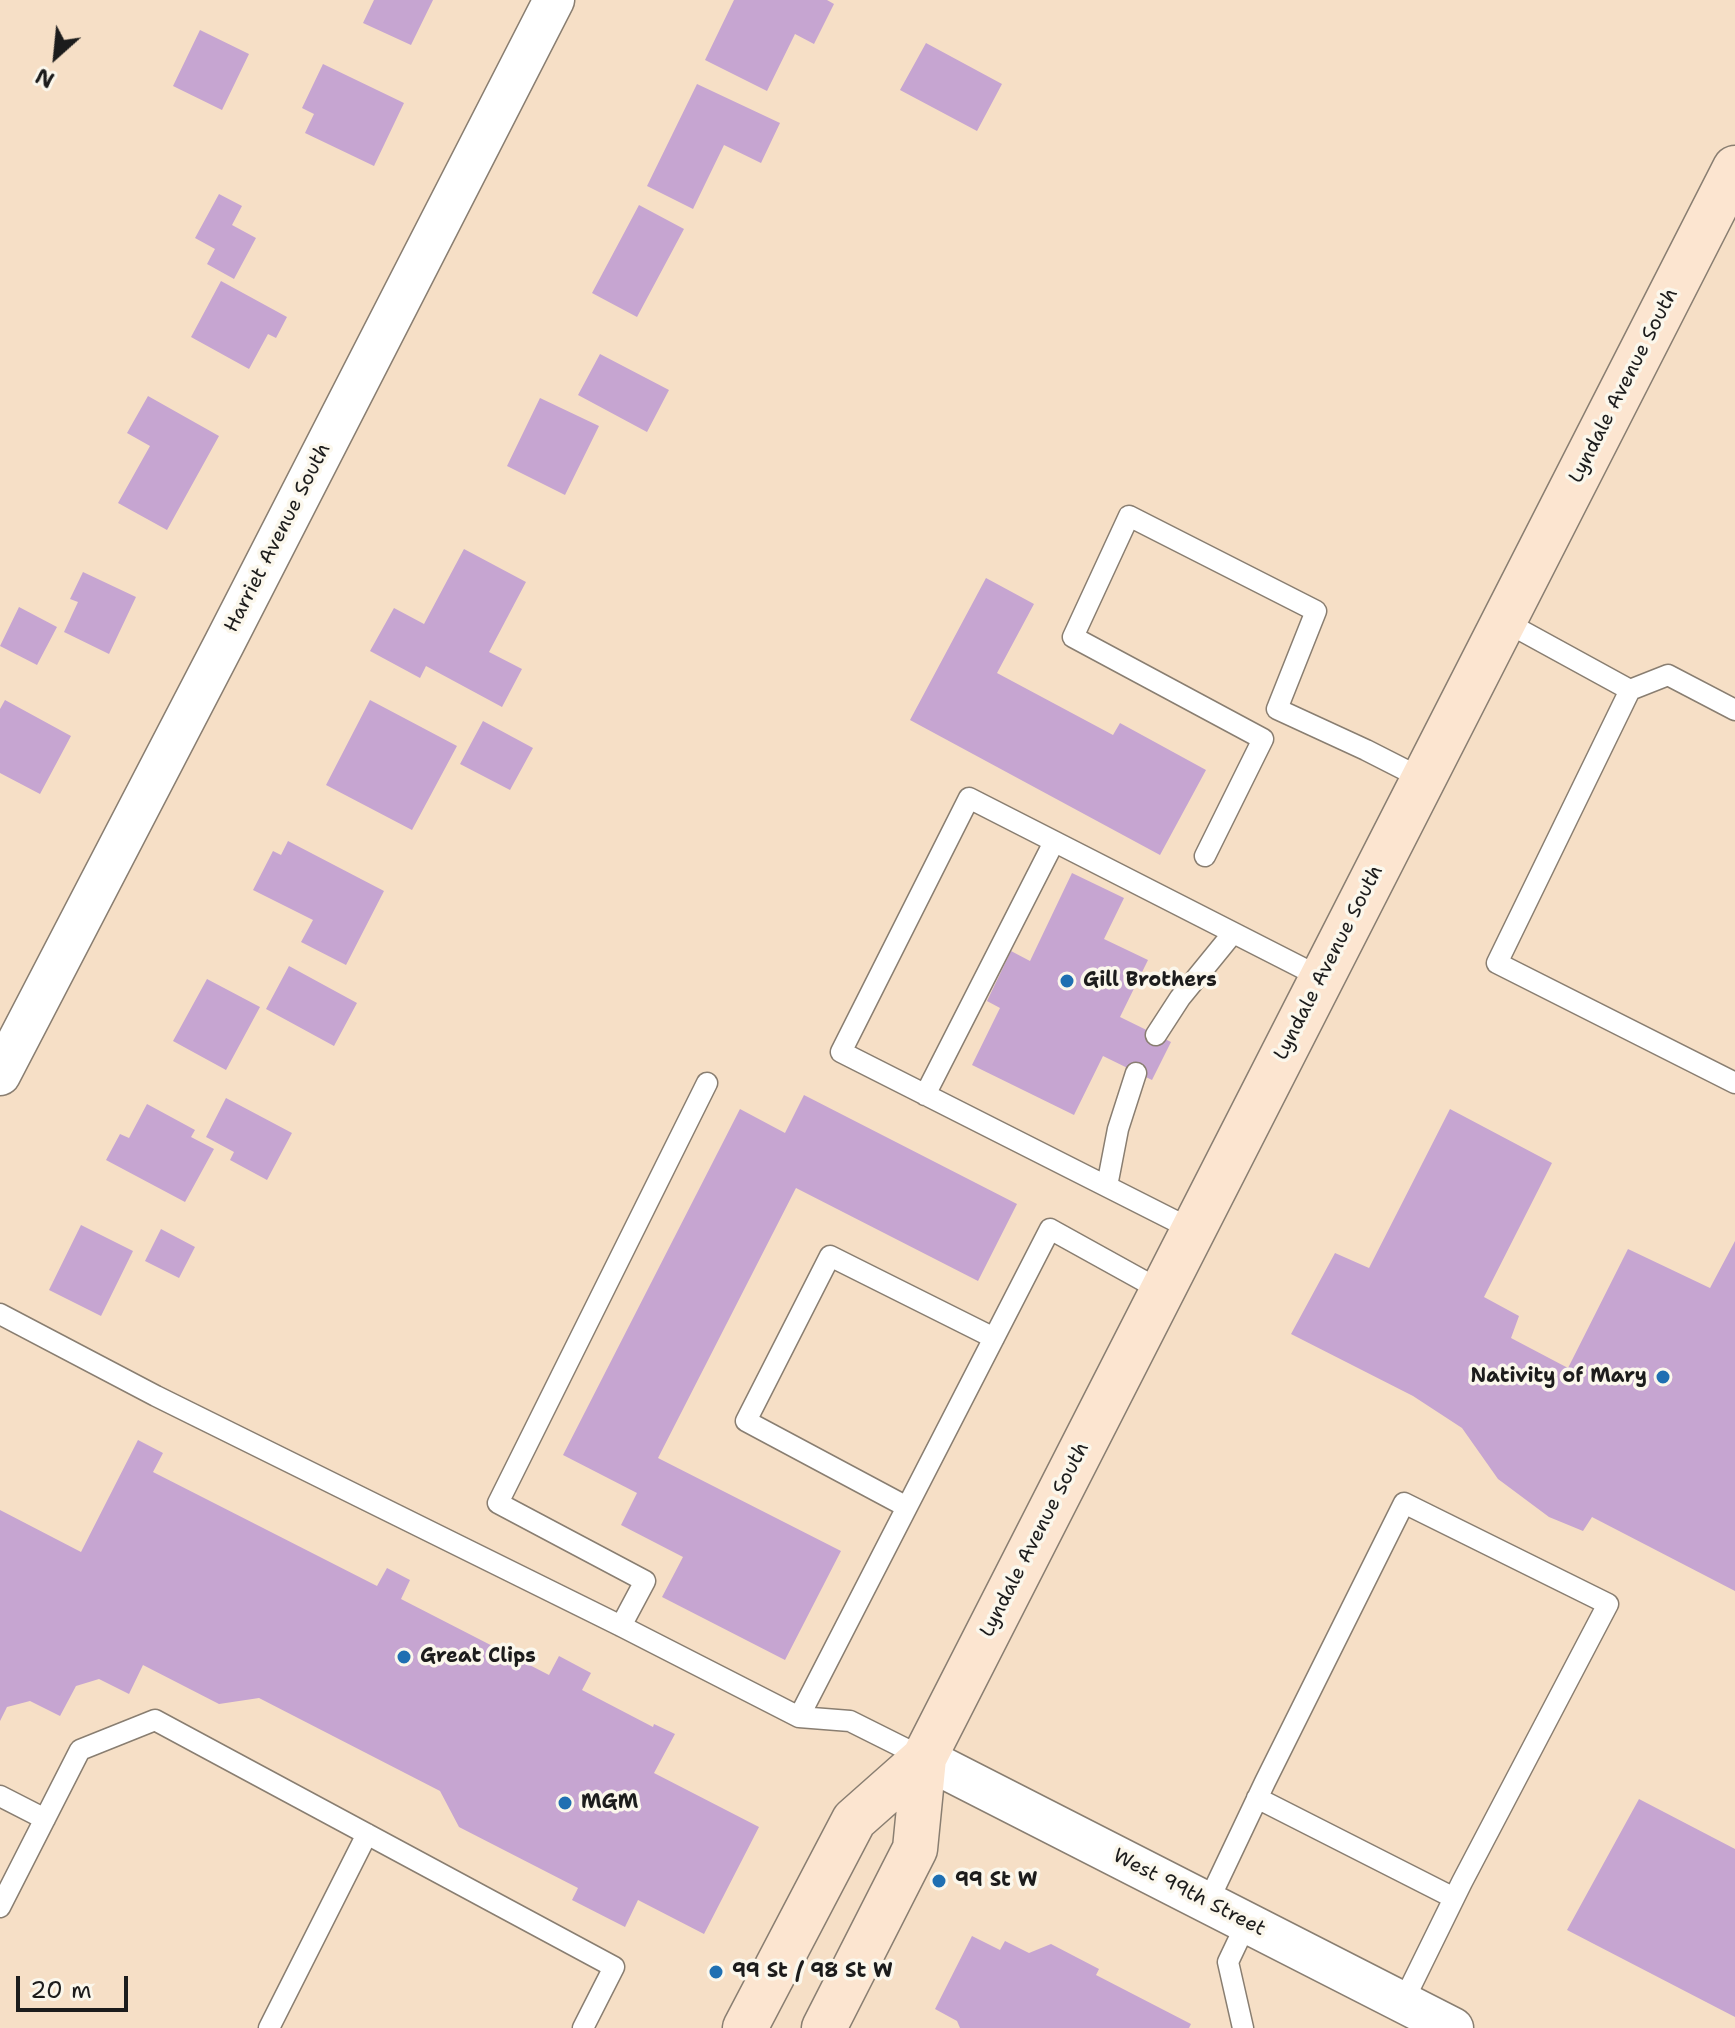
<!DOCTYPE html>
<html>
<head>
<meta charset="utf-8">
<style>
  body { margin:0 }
  #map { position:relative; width:1735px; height:2028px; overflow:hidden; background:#f6dfc6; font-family:"Shantell Sans",sans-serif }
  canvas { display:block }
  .north { position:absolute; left:16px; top:16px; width:80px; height:80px; -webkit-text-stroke:6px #fbf7ec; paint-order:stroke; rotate:207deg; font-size:22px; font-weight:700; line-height:32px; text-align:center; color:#1c1c1c }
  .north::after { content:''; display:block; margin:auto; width:28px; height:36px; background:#1c1c1c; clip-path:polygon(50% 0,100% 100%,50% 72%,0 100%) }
  .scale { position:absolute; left:16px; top:1976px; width:112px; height:36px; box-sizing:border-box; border:4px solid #1c1c1c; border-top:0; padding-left:10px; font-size:24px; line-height:28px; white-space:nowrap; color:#1c1c1c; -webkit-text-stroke:6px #fbf7ec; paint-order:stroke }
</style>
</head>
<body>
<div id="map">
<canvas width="1735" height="2028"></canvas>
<div class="north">N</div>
<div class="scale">20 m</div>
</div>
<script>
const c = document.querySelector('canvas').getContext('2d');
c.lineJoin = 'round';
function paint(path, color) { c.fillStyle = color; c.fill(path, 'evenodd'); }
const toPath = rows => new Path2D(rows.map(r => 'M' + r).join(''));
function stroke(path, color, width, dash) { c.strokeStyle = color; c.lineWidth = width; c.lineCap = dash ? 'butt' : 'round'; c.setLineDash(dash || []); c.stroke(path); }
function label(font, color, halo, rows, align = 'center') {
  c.font = font + ' "Shantell Sans",sans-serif'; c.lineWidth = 7; c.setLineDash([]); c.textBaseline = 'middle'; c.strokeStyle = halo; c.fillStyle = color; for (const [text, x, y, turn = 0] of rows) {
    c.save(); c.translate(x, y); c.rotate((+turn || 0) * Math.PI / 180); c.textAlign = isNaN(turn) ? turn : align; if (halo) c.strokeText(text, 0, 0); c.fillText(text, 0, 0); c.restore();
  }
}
const building = toPath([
  [374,0,433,0,411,45,363,23],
  [734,0,827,0,834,4,814,44,795,34,767,91,705,60],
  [200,30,249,54,222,110,173,86],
  [926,43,1002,84,977,131,900,90],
  [323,64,404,103,374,166,305,133,314,114,302,108],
  [697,84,780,123,761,163,724,145,693,209,647,186],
  [219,194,242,206,232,225,256,238,234,279,207,264,215,249,195,238],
  [639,205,684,229,637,317,592,293],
  [221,281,287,317,276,338,268,334,249,369,191,337],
  [600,354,669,390,647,432,578,395],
  [148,396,219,436,167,530,118,503,150,446,127,433],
  [540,398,599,426,565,495,507,466],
  [464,549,526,582,489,652,522,669,502,707,426,666,420,678,370,651,394,608,424,624],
  [83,572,136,597,109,654,64,632,78,602,70,599],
  [986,578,1034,604,997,673,1113,735,1120,723,1206,770,1160,855,910,720],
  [19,607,57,627,37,665,0,646],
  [5,700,71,736,40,794,0,773,0,709],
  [370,700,457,746,412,830,326,785],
  [483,721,533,748,510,790,460,764],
  [288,841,384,891,346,965,301,942,313,920,253,890,273,851,281,855],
  [1072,873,1124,898,1104,939,1148,960,1120,1017,1171,1042,1152,1080,1103,1056,1074,1115,972,1065,1000,1008,987,1001,1011,951,1030,961],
  [289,966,357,1003,334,1046,266,1009],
  [207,979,260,1007,226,1070,173,1041],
  [804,1095,1017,1204,978,1281,796,1188,658,1458,841,1551,785,1660,662,1597,683,1557,621,1525,637,1493,563,1455,740,1109,785,1133],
  [226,1098,292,1133,267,1180,230,1160,234,1152,206,1137],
  [147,1104,195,1130,191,1137,214,1149,185,1202,106,1160,120,1134,129,1138],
  [1450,1109,1552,1163,1484,1297,1519,1316,1511,1338,1568,1368,1628,1249,1710,1288,1735,1241,1735,1591,1592,1517,1583,1531,1549,1517,1498,1479,1462,1428,1413,1396,1291,1334,1335,1253,1369,1268],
  [81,1225,133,1251,101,1316,49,1290],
  [161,1229,195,1247,179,1278,145,1261],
  [138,1440,163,1453,153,1472,377,1586,387,1568,410,1580,401,1599,549,1675,559,1656,591,1673,582,1690,653,1727,654,1724,675,1734,654,1773,759,1827,704,1934,638,1900,625,1927,572,1900,578,1888,459,1827,440,1791,259,1698,219,1704,143,1665,129,1694,99,1679,76,1686,60,1716,30,1701,7,1707,0,1721,0,1510,81,1552],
  [1639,1799,1735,1849,1735,2017,1567,1930],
  [972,1936,1000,1950,1005,1941,1029,1953,1051,1944,1099,1969,1096,1975,1191,2024,1189,2028,960,2028,957,2021,935,2009]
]);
const lane = toPath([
  [1504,621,1630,690,1668,675,1735,710],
  [1630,690,1497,963,1735,1083],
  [1205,856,1263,739,1073,637,1129,516,1316,611,1277,709,1366,750,1423,779],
  [1156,1035,1180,998,1233,933],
  [925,1095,1054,842],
  [1107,1186,1118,1129,1136,1073],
  [1193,1230,841,1052,969,798,1322,978],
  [0,1314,156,1396,621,1626,799,1717,850,1721,924,1758],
  [907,1507,746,1421,830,1256,994,1338],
  [621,1626,645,1581,498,1503,707,1083],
  [799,1717,1050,1229,1162,1291],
  [0,1796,45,1819],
  [1257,1798,1454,1898],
  [1208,1902,1265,1782,1404,1503,1608,1604,1462,1882,1403,2002],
  [0,1907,80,1750,155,1720,614,1967,583,2028],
  [269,2028,367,1834],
  [1243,2028,1228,1962,1247,1922]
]);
const street = toPath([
  [0,1075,224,644,554,0],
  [924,1758,1453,2028]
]);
const secondary = toPath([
  [745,2028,854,1820,924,1758,1735,168],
  [824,2028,915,1849,924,1758]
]);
const markers = [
  [1067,981,8,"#1f6fb2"],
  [1663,1377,8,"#1f6fb2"],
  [404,1657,8,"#1f6fb2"],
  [565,1803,8,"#1f6fb2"],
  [939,1881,8,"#1f6fb2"],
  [716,1972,8,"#1f6fb2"]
];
const streetNames = [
  ["Lyndale Avenue South",1624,386,-63],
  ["Harriet Avenue South",278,538,-63],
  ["Lyndale Avenue South",1329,963,-63],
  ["Lyndale Avenue South",1035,1540,-63],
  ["West 99th Street",1189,1893,27]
];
const poiNames = [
  ["Gill Brothers",1083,981],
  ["Nativity of Mary",1647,1377,"right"],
  ["Great Clips",420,1657],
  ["MGM",581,1803],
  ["99 St W",955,1881],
  ["99 St / 98 St W",732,1972]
];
paint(building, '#c6a5d1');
stroke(lane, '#897e71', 23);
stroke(street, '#897e71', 43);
stroke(secondary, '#897e71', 47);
stroke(lane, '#fff', 20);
stroke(street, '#fff', 40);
stroke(secondary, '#fce5d0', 44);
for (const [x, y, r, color] of markers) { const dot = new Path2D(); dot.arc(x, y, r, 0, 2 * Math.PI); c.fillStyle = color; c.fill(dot); stroke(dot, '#fbf7ec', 3); }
label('20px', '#1c1c1c', '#fbf7ec', streetNames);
label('bold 20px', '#1c1c1c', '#fbf7ec', poiNames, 'left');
</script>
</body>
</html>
